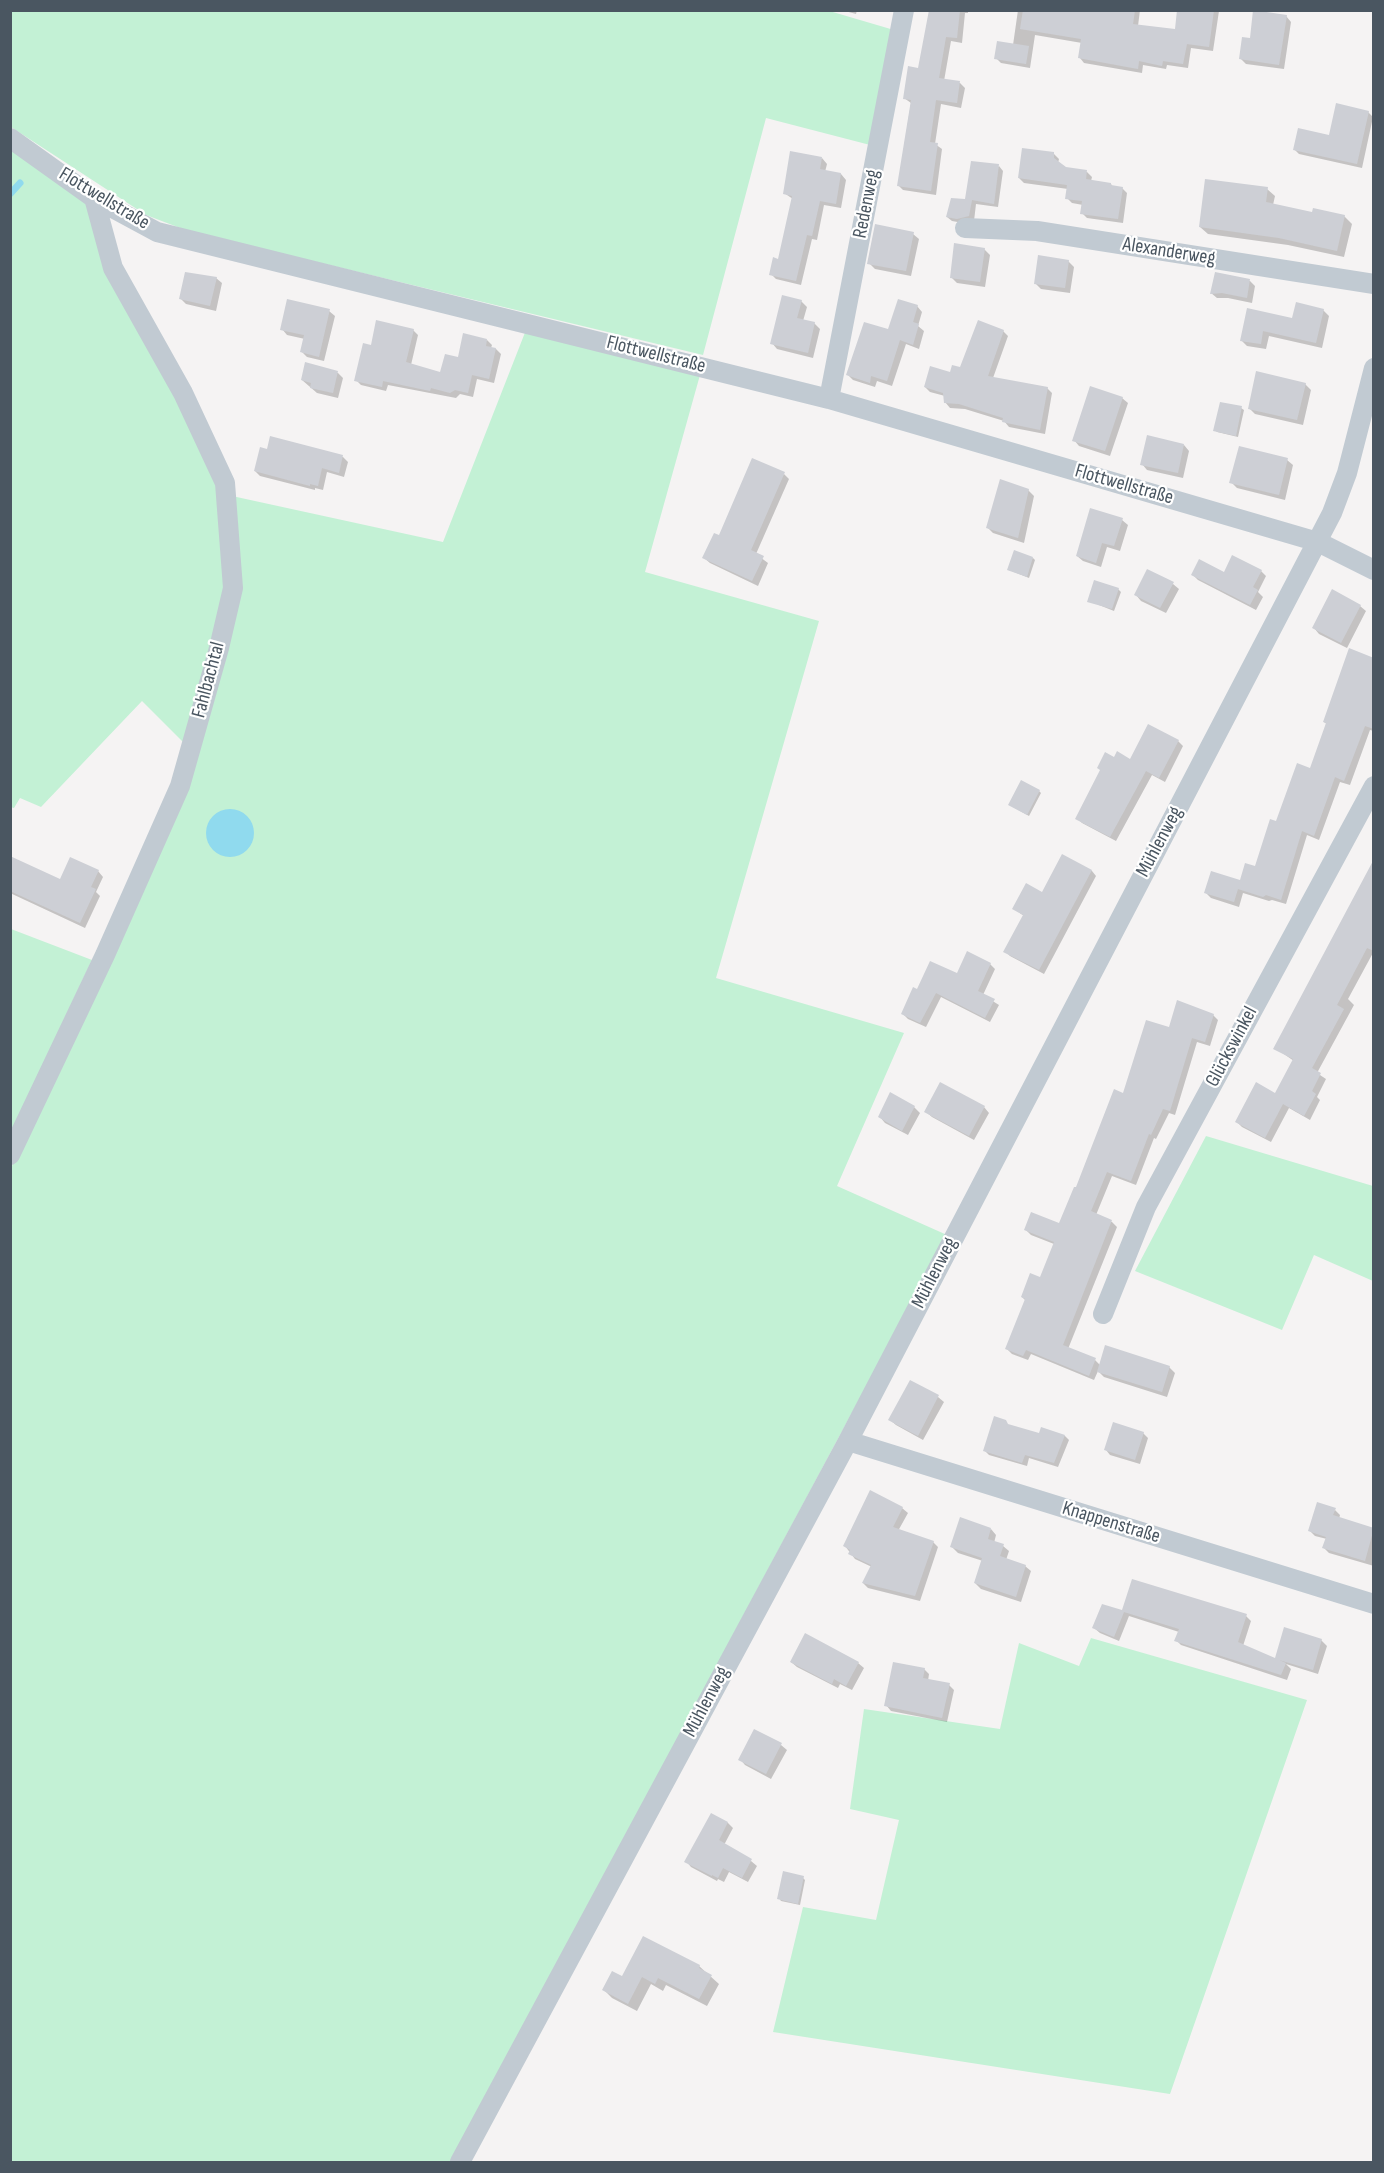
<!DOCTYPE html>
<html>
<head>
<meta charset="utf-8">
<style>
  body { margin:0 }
  #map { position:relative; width:1384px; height:2173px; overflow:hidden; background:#f5f3f3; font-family:"Sofia Sans Condensed",sans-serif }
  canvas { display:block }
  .frame { position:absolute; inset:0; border:12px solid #4a5661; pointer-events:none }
</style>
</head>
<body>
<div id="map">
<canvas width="1384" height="2173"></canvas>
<div class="frame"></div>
</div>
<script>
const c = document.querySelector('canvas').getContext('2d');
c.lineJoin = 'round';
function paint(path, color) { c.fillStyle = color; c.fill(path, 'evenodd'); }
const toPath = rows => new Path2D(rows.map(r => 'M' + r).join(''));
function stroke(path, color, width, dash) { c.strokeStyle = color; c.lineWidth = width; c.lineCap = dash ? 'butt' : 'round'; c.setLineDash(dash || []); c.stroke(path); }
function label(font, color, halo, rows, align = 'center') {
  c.font = font + ' "Sofia Sans Condensed",sans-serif'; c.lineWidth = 4.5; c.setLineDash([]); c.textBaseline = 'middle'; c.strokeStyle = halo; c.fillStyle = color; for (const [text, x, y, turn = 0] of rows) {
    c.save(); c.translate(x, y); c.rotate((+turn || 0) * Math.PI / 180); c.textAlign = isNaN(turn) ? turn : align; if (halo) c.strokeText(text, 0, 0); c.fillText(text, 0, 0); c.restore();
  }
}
const green = toPath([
  [826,10,894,30,874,146,766,118,703,355,188,231,146,215,11,127,10,11],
  [10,145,87,200,180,397,217,484,227,580,185,744,142,701,41,807,20,798,14,808,10,807],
  [526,330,700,375,645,572,819,621,716,978,904,1033,837,1186,947,1235,451,2162,11,2162,11,1168,134,903,238,584,232,496,443,542],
  [11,929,92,960,11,1132],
  [1206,1136,1373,1186,1373,1281,1314,1255,1282,1330,1135,1271],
  [1091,1638,1307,1700,1170,2094,773,2032,803,1907,876,1920,899,1820,850,1809,864,1709,1000,1729,1019,1643,1079,1666]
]);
const water = toPath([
  '206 833a24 24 0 1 1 48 0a24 24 0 1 1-48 0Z'
]);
const shadow = toPath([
  [841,10,857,10,856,14],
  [930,10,968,10,968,13,965,13,962,43,951,41,944,81,960,83,965,88,961,108,941,104,935,144,942,149,936,195,903,190,898,185,911,103,904,98,920,69],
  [1018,10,1140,10,1138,26,1176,31,1179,10,1219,11,1213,51,1191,48,1188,68,1167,65,1166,69,1143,65,1142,73,1084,63,1080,58,1082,43,1035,35,1030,68,1001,63,996,58,1013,45],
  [1286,16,1291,22,1284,69,1246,64,1240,58,1251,40],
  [1368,112,1373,117,1362,168,1299,154,1294,149,1330,137],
  [1054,154,1059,159,1058,163,1065,168,1087,172,1092,177,1091,181,1111,184,1113,187,1122,188,1127,193,1123,223,1087,218,1082,213,1083,205,1072,203,1067,198,1068,189,1024,183,1019,178],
  [822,158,827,164,825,172,841,174,846,180,841,208,824,205,817,240,812,239,801,285,776,279,771,274,780,261,793,199,784,193],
  [999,166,1003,171,998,207,976,204,974,221,963,223,952,221,947,217,967,201],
  [1267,189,1275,196,1273,205,1313,214,1344,216,1352,224,1344,257,1288,245,1208,234,1200,227],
  [913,234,919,239,911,276,875,269,869,263],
  [984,249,990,255,985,287,957,283,951,277],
  [1068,261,1074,267,1070,293,1041,289,1035,283],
  [1216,274,1250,281,1255,286,1252,303,1228,298,1217,298,1211,293],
  [216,278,222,283,216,311,186,304,181,299],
  [801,301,807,307,803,321,814,323,820,329,813,358,777,349,772,343],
  [917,306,922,312,918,326,924,331,919,349,906,344,892,386,877,381,875,387,853,380,848,375,889,331],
  [1249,310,1293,320,1323,310,1329,316,1322,348,1269,336,1266,349,1247,346,1242,341],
  [329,311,335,316,324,361,307,357,302,352,305,339,287,335,282,329],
  [413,330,418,335,411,365,441,374,459,359,487,340,492,345,491,348,496,349,501,354,494,383,477,379,473,397,460,394,456,398,388,385,386,391,361,385,356,380,372,347],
  [1003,331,1008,336,993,378,1047,388,1052,393,1045,434,1009,427,1004,421,965,409,950,408,945,402,945,396,930,392,925,387,961,369],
  [306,364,338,373,343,378,338,398,317,393,302,380],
  [1305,384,1311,390,1303,425,1255,414,1249,408],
  [1122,398,1128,403,1110,456,1079,446,1074,440],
  [1241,408,1244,410,1238,437,1217,432,1215,430],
  [271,437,343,457,348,462,344,477,327,472,323,490,315,488,315,490,260,476,255,471,268,451],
  [1184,445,1189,451,1183,478,1147,470,1142,464],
  [1287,460,1293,465,1285,500,1237,488,1231,482],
  [784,474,789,479,756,554,768,563,758,586,710,563,704,558,720,537],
  [1028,490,1034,496,1024,543,993,533,988,528],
  [1091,510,1122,520,1128,525,1120,551,1107,547,1101,567,1083,561,1077,556],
  [1033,558,1035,560,1029,578,1009,570],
  [1261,571,1266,576,1258,592,1263,597,1256,610,1198,580,1193,575],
  [1173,584,1179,589,1166,613,1141,601,1136,595],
  [1118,589,1121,592,1114,611,1089,601],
  [1360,606,1366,611,1347,648,1319,634,1314,628],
  [1374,700,1374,731,1370,730,1350,785,1340,782,1319,840,1307,835,1286,904,1272,900,1269,901,1243,893,1239,907,1211,898,1206,893,1241,882,1256,868,1277,823,1311,770,1328,725,1324,722],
  [1178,741,1183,746,1165,782,1152,775,1116,841,1082,823,1077,818,1115,759,1131,761],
  [1039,791,1041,793,1029,816,1013,807],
  [1063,856,1092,871,1096,876,1044,974,1010,956,1005,951,1024,916,1014,909,1043,894],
  [10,868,60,881,98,871,103,877,96,892,100,896,85,928,10,893],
  [1374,888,1374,951,1348,999,1354,1005,1317,1073,1326,1079,1317,1097,1320,1100,1310,1120,1289,1108,1271,1142,1242,1127,1237,1122,1276,1095,1294,1061,1275,1048],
  [990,964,995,969,983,995,999,1005,990,1022,941,997,926,1027,908,1019,903,1014,918,991],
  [1213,1015,1218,1020,1210,1046,1197,1042,1175,1115,1169,1113,1156,1139,1154,1138,1136,1185,1112,1176,1096,1215,1112,1222,1117,1227,1068,1349,1095,1360,1100,1365,1169,1367,1175,1373,1167,1397,1104,1377,1098,1371,1094,1380,1031,1354,1028,1360,1012,1354,1007,1349,1026,1301,1022,1297,1041,1279,1054,1244,1031,1235,1026,1230,1059,1225,1124,1095,1170,1029],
  [914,1107,920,1113,908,1135,885,1123,880,1117],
  [984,1107,989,1113,974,1140,932,1117,926,1112],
  [911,1382,938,1397,944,1402,923,1440,896,1425,890,1420],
  [1009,1426,1040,1435,1065,1436,1069,1440,1058,1467,1029,1458,1027,1466,989,1455,985,1451],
  [1143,1433,1148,1438,1140,1464,1110,1455,1106,1450],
  [871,1492,902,1508,908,1513,898,1531,933,1542,938,1547,920,1601,868,1588,863,1583,872,1567,855,1559,845,1546],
  [1335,1510,1340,1515,1339,1519,1374,1529,1374,1566,1329,1553,1324,1548,1327,1539,1315,1536,1310,1531],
  [991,1529,996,1535,994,1543,1003,1546,1009,1551,1006,1560,1025,1566,1031,1571,1021,1602,981,1589,975,1583,983,1561,958,1553,952,1547],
  [1133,1581,1246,1616,1251,1621,1243,1646,1275,1660,1321,1640,1327,1646,1318,1674,1286,1664,1291,1669,1287,1680,1181,1645,1176,1640,1179,1632,1129,1616,1119,1641,1100,1633,1094,1628,1123,1612],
  [791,1662,858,1663,864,1668,852,1690,840,1684,838,1688,797,1667],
  [924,1669,929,1674,928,1681,949,1685,954,1690,947,1722,891,1711,886,1705],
  [755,1731,781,1745,787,1750,771,1779,745,1765,740,1759],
  [712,1815,728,1823,733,1828,724,1845,751,1861,757,1866,748,1882,729,1872,724,1882,718,1879,717,1881,691,1867,686,1861],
  [803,1878,805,1880,800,1905,781,1901,779,1898],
  [699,1966,719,1984,707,2006,666,1985,663,1991,651,1984,637,2011,612,1998,604,1990,623,1978]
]);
const stream = toPath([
  [10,194,20,183]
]);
const building = toPath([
  [929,10,960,10,957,38,946,37,939,78,960,81,957,103,936,100,930,142,938,143,931,191,897,186,911,100,903,99,908,66,918,68],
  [1023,10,1135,10,1133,24,1175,29,1177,10,1214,10,1209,47,1187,44,1183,64,1163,61,1162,66,1139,61,1138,69,1078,58,1081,39,1020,29],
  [1253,10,1287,15,1279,65,1239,59,1242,37,1250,38],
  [997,41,1029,46,1026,64,994,59],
  [1336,103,1369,111,1357,164,1293,150,1298,128,1329,135],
  [1022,148,1054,152,1054,158,1066,167,1087,170,1086,179,1111,183,1111,185,1123,187,1118,219,1080,214,1082,201,1065,199,1067,185,1018,178],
  [790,151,822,157,820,169,841,173,836,204,820,201,812,236,807,235,796,281,769,275,773,257,778,259,792,196,783,194],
  [971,161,999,164,994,204,972,200,969,216,957,219,946,217,951,198,965,199],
  [1205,179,1268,187,1266,202,1312,212,1313,208,1345,215,1337,251,1279,238,1199,227],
  [875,224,914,232,906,271,867,264],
  [954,243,985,248,980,282,950,278],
  [1038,255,1069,260,1065,288,1034,284],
  [185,272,217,277,210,306,179,299],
  [1215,272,1250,279,1247,298,1222,293,1210,294],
  [782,295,802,300,797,318,815,322,808,353,770,344],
  [287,299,330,309,319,357,300,352,304,335,280,330],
  [898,299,918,305,913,322,919,324,913,345,900,340,887,381,871,376,870,383,846,375,864,322,888,329],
  [1296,302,1324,309,1316,343,1263,331,1261,344,1240,341,1247,308,1292,318],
  [376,320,414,329,406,362,440,372,445,354,458,357,463,333,487,339,486,346,496,348,489,379,472,375,468,393,455,390,450,393,431,388,430,391,383,381,382,387,354,381,363,343,371,345],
  [978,320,1004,330,988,376,1048,387,1040,430,1002,422,1003,418,959,404,944,403,943,393,924,387,930,366,950,372,952,365,960,367],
  [305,362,338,371,333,393,310,388,311,383,301,380],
  [1256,371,1306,383,1297,420,1248,409],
  [1090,386,1123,397,1105,451,1072,441],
  [1220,402,1242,406,1236,436,1213,431],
  [1147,435,1184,444,1178,473,1140,465],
  [270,436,343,455,339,473,322,468,318,486,310,484,310,486,254,471,260,447,267,449],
  [1239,446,1288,458,1279,495,1229,483],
  [752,458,785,472,751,550,764,556,752,581,702,558,714,533,719,535],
  [1000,479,1029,489,1018,538,986,528],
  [1090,508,1123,518,1114,546,1102,543,1096,563,1076,556],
  [1014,550,1033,557,1027,577,1007,570],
  [1232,555,1262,570,1253,587,1258,590,1250,605,1191,575,1199,559,1224,572],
  [1147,569,1174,582,1160,608,1134,595],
  [1094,580,1119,588,1112,609,1087,602],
  [1332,589,1361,605,1341,643,1312,628],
  [1349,648,1374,658,1374,729,1365,726,1344,781,1335,777,1314,836,1302,831,1281,900,1266,895,1263,897,1238,889,1234,902,1204,893,1211,871,1240,880,1245,863,1255,866,1270,819,1276,821,1297,763,1310,768,1326,723,1323,722],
  [1148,724,1179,740,1159,778,1146,771,1110,837,1075,819,1100,770,1097,768,1105,752,1114,757,1117,751,1130,759],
  [1021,780,1040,790,1027,815,1008,805],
  [1062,854,1092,870,1039,970,1003,952,1023,915,1012,909,1026,883,1042,892],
  [10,856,60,879,70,857,99,870,91,887,96,889,80,923,10,891],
  [1374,859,1374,951,1367,948,1337,1005,1344,1009,1312,1068,1321,1073,1312,1091,1316,1094,1304,1116,1283,1104,1265,1138,1235,1122,1256,1082,1275,1093,1293,1059,1273,1049],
  [967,951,991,963,978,991,995,999,985,1018,936,993,920,1023,901,1014,913,987,917,989,930,961,957,973],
  [1177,1000,1214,1014,1205,1042,1192,1038,1170,1111,1163,1109,1151,1135,1149,1134,1131,1181,1107,1172,1091,1211,1112,1220,1063,1345,1096,1358,1089,1376,1026,1350,1023,1356,1005,1349,1025,1299,1021,1297,1030,1273,1040,1277,1054,1242,1024,1230,1031,1212,1059,1223,1074,1187,1076,1187,1114,1089,1123,1093,1146,1020,1169,1027],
  [940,1082,985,1106,969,1136,924,1112],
  [890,1092,915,1106,902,1131,878,1117],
  [1105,1345,1170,1366,1162,1392,1097,1372],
  [910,1380,939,1395,918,1436,888,1420],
  [994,1416,1006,1420,1008,1424,1039,1433,1041,1427,1065,1435,1054,1463,1025,1455,1022,1463,983,1451],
  [1113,1422,1144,1432,1135,1460,1104,1450],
  [870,1490,903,1507,893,1527,934,1541,915,1596,862,1583,871,1565,848,1554,850,1550,843,1546],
  [1317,1502,1336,1508,1333,1515,1374,1528,1365,1561,1322,1548,1326,1537,1308,1531],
  [960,1517,991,1528,988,1539,1004,1544,1000,1556,1026,1565,1016,1597,974,1583,982,1558,950,1547],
  [1132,1579,1247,1614,1238,1642,1275,1658,1284,1627,1322,1639,1313,1670,1279,1660,1286,1663,1281,1675,1174,1641,1179,1629,1124,1612,1114,1637,1092,1628,1102,1604,1122,1610],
  [805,1633,859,1662,846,1686,834,1679,832,1684,790,1662],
  [893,1662,925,1668,923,1678,950,1683,942,1718,884,1706],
  [754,1729,782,1743,766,1774,738,1760],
  [711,1813,728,1822,719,1840,752,1859,742,1878,723,1868,718,1878,712,1875,712,1876,684,1862],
  [783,1871,804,1876,798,1904,777,1899],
  [643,1936,700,1965,699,1968,712,1975,699,1999,658,1978,655,1984,642,1977,628,2004,602,1990,612,1971,622,1976]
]);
const minor = toPath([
  [10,138,94,198,157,232,829,399,1318,542,1374,570],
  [965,228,1037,231,1374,284],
  [829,399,904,10],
  [10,1155,105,955,180,786,219,648,233,588,225,483,183,393,113,268,94,198],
  [1103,1314,1146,1207,1374,786],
  [848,1441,1374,1604],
  [460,2162,848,1441,1332,513,1347,473,1374,368]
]);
const streetNames = [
  ["Flottwellstraße",104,199,31],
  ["Redenweg",867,204,-79],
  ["Alexanderweg",1169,252,9],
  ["Flottwellstraße",656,355,14],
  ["Flottwellstraße",1124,485,16],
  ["Fahlbachtal",209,680,-75],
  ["Mühlenweg",1160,842,-62],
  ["Glückswinkel",1232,1047,-62],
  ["Mühlenweg",935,1273,-63],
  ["Knappenstraße",1111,1523,17],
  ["Mühlenweg",707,1702,-62]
];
paint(green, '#c3f1d5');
paint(water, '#90daee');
paint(shadow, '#0003');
stroke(stream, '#90daee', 7);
paint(building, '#cdcfd5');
stroke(minor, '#c1cad2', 20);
label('20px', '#4a5661', '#fff', streetNames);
</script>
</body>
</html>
